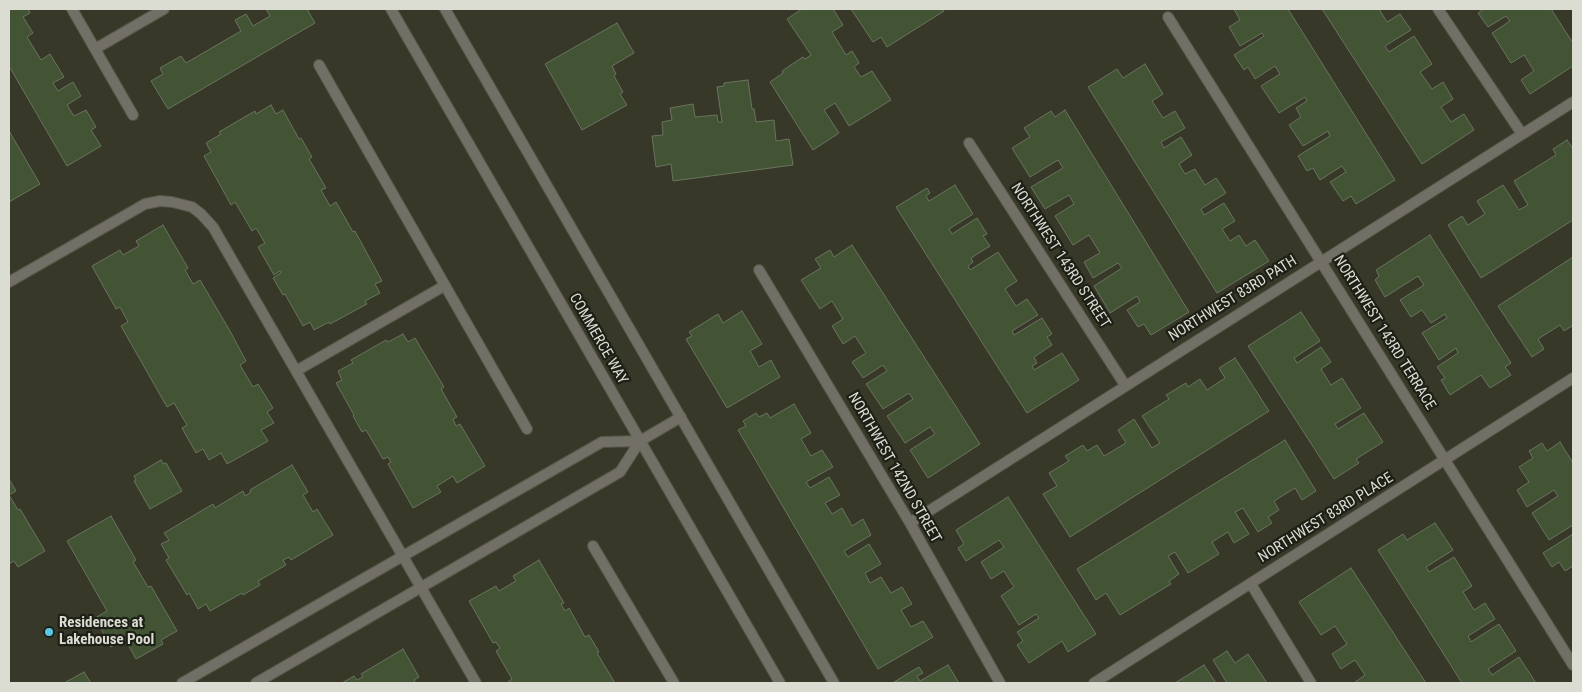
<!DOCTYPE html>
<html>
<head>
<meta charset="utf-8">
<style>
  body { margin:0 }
  #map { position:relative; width:1582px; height:692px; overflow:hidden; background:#373827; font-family:"Roboto Condensed",sans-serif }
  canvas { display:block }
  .frame { position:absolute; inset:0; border:10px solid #dcddd2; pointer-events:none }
</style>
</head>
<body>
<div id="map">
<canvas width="1582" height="692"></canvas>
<div class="frame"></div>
</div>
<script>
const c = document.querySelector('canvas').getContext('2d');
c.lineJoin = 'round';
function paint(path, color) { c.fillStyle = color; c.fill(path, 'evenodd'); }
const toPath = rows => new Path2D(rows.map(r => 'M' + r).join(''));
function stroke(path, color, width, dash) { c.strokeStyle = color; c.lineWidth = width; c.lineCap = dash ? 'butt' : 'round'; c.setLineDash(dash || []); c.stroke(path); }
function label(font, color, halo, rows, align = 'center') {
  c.font = font + ' "Roboto Condensed",sans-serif'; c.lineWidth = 4.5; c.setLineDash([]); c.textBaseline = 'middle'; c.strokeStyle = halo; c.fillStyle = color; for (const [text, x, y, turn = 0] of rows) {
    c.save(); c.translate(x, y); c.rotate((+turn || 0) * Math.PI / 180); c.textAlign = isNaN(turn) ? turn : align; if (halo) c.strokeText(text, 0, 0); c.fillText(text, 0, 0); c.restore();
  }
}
const building = toPath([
  [9,9,28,9,30,13,23,17,33,33,27,37,41,60,50,54,64,77,53,83,58,91,73,82,81,96,67,105,74,116,86,110,96,127,91,130,101,146,67,166,9,66,9,9],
  [266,9,307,9,315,23,168,109,151,81,163,74,160,68,181,56,186,63,241,31,235,20,246,14,253,26,270,16,266,9],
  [802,9,833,9,843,25,832,32,846,55,852,51,857,59,859,63,854,67,861,77,872,71,891,100,849,126,835,103,824,110,839,133,813,150,770,82,783,73,782,71,803,57,805,59,811,55,787,19,802,9],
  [851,9,943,9,944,11,887,47,881,37,873,42,851,9],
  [1234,9,1288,9,1395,180,1356,204,1351,196,1343,201,1330,182,1346,172,1342,166,1320,180,1313,168,1307,171,1298,156,1330,136,1328,131,1303,146,1289,125,1301,117,1296,108,1307,101,1305,97,1279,113,1261,86,1280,74,1275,66,1255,79,1248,67,1244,70,1234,55,1264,36,1262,33,1240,46,1229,27,1240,20,1234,9],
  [1322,9,1379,9,1387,22,1400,14,1411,30,1385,46,1389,52,1414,36,1432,64,1420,72,1432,89,1443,82,1453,99,1441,107,1451,122,1464,114,1474,130,1422,164,1322,9],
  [1484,9,1551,9,1573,43,1573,66,1530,94,1521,80,1534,71,1524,55,1511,63,1492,33,1510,21,1506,16,1488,27,1478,13,1484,9],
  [617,23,634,53,612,66,616,74,614,76,623,92,620,94,627,105,582,130,545,64,617,23],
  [1145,64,1163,94,1152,101,1163,118,1175,111,1185,128,1161,142,1164,148,1181,137,1192,155,1179,164,1185,174,1195,169,1205,185,1216,178,1226,193,1201,209,1204,215,1224,203,1235,221,1222,229,1230,241,1239,235,1246,246,1255,240,1269,261,1217,293,1088,87,1117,69,1123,78,1145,64],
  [748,80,752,109,754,109,756,122,774,120,776,141,789,139,793,165,673,181,671,164,656,167,652,136,663,135,662,122,672,120,670,108,693,104,695,117,717,115,718,122,722,122,717,87,724,86,724,83,748,80],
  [271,105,276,114,283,110,299,139,301,138,312,157,309,159,326,188,321,190,330,206,336,202,353,232,355,231,382,281,375,284,380,293,365,301,367,304,330,324,329,322,314,330,310,322,303,326,285,294,283,295,273,278,281,273,280,271,274,275,258,247,265,243,256,228,252,231,235,202,231,205,204,156,211,152,206,143,221,134,219,132,255,111,256,114,271,105],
  [1065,110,1189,312,1151,335,1144,324,1138,327,1127,310,1140,302,1137,296,1110,313,1094,286,1122,268,1118,263,1093,278,1084,262,1100,253,1089,235,1073,245,1055,216,1074,204,1069,195,1045,209,1031,187,1063,168,1058,160,1030,177,1012,148,1030,137,1024,128,1051,111,1055,117,1065,110],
  [9,131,40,184,9,202,9,131],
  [1567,140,1573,149,1573,220,1481,278,1448,225,1462,216,1468,225,1485,214,1477,201,1503,185,1519,210,1528,205,1514,181,1556,155,1553,149,1567,140],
  [955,185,973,214,949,229,952,234,977,218,987,234,983,236,990,246,971,258,973,262,968,266,970,270,998,252,1017,281,1005,289,1016,306,1027,299,1038,315,1012,331,1014,335,1042,318,1052,334,1047,337,1052,345,1034,357,1037,363,1032,366,1034,370,1062,353,1079,380,1027,413,896,207,927,188,930,193,926,196,929,201,955,185],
  [163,225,188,268,185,270,193,284,200,280,230,331,246,361,240,365,253,387,258,384,273,408,267,412,274,423,261,430,268,441,227,464,221,453,209,460,203,449,196,453,182,428,187,425,174,403,167,407,121,326,128,322,120,307,116,309,92,266,120,250,123,255,139,246,136,241,163,225],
  [1430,235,1511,363,1505,367,1511,375,1490,388,1481,375,1450,395,1441,380,1445,378,1437,367,1458,353,1456,348,1439,360,1422,333,1447,318,1445,314,1431,323,1422,310,1411,317,1400,300,1424,285,1418,276,1385,297,1375,280,1379,276,1376,270,1430,235],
  [852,245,980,444,928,478,910,450,935,434,930,427,905,443,887,416,913,399,909,393,883,409,866,384,887,371,883,365,863,378,852,362,866,353,855,336,843,344,832,326,843,319,832,301,820,309,801,280,821,268,815,259,830,250,834,257,852,245],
  [1573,257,1573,328,1572,326,1564,331,1560,325,1538,339,1544,349,1532,357,1498,306,1573,257],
  [742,311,762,344,750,351,759,367,771,360,780,377,727,408,686,339,692,336,689,332,718,314,723,323,742,311],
  [1301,312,1320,341,1294,358,1297,363,1321,347,1331,362,1321,369,1331,385,1342,378,1361,408,1335,424,1338,429,1364,413,1383,442,1356,459,1359,463,1334,479,1248,346,1301,312],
  [403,334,408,342,415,338,444,387,441,389,457,417,453,419,456,426,460,424,485,466,457,483,453,476,437,486,441,492,413,508,388,464,391,462,388,457,383,459,366,430,362,432,353,416,354,415,336,383,342,380,338,371,353,363,351,360,386,340,388,342,403,334],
  [1235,358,1269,411,1070,537,1043,494,1057,486,1049,473,1069,461,1065,456,1083,445,1087,451,1097,445,1104,456,1126,443,1118,430,1134,419,1152,448,1160,443,1142,416,1169,399,1166,395,1186,383,1188,387,1200,379,1207,390,1225,378,1219,368,1235,358],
  [794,404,811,433,801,439,811,456,822,450,833,467,806,482,810,488,829,477,840,495,825,503,832,514,842,508,852,526,863,519,871,535,844,551,848,557,869,544,881,564,865,573,870,583,881,577,891,593,902,587,912,604,901,610,911,627,923,621,933,637,878,669,738,430,746,426,743,421,756,413,759,417,767,413,770,418,794,404],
  [1285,440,1316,491,1302,500,1295,488,1274,501,1279,510,1268,517,1272,523,1258,532,1243,508,1235,512,1249,534,1234,543,1228,532,1212,542,1219,554,1188,573,1175,552,1168,556,1179,574,1169,581,1171,584,1120,615,1106,593,1096,600,1077,569,1285,440],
  [1560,442,1573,463,1573,525,1549,540,1532,513,1558,496,1554,490,1527,507,1517,490,1529,482,1519,467,1533,458,1529,451,1542,443,1547,451,1560,442],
  [161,460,163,464,166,463,182,491,150,509,134,481,136,480,134,476,161,460],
  [292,465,308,492,303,495,313,512,317,509,333,535,291,560,289,557,283,560,286,565,258,581,260,585,243,595,242,593,210,611,206,604,198,609,189,593,187,595,166,560,169,558,161,544,169,540,164,533,213,504,215,508,243,491,245,496,251,492,250,490,292,465],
  [9,479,16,491,9,495,18,510,20,509,45,551,18,567,14,561,9,564,9,479],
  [1008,497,1096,634,1068,652,1062,641,1029,663,1017,645,1023,641,1017,632,1039,618,1036,614,1019,625,1001,596,1014,587,1004,571,991,579,981,562,1004,547,999,540,966,561,958,548,964,544,956,530,1008,497],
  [111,516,136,560,133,562,148,587,151,586,177,631,161,640,163,644,136,659,125,639,111,647,95,618,107,611,67,541,111,516],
  [1435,523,1453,550,1426,567,1429,572,1454,557,1472,586,1463,592,1474,610,1485,603,1495,619,1468,636,1471,642,1499,624,1516,651,1488,669,1492,675,1519,657,1536,683,1462,683,1378,550,1403,534,1407,540,1435,523],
  [1573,534,1573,566,1565,571,1559,562,1552,567,1543,553,1573,534],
  [539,560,564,603,561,604,565,611,569,608,585,637,589,635,599,652,597,653,615,683,508,683,508,682,512,679,496,651,500,648,496,642,493,643,469,601,496,586,499,591,516,581,513,576,539,560],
  [1351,568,1426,683,1354,683,1365,675,1355,660,1341,669,1332,654,1347,644,1335,626,1321,635,1299,602,1351,568],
  [403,649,419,677,414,680,416,683,342,683,354,676,357,680,363,677,361,674,403,649],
  [1227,651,1235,663,1248,654,1267,683,1227,683,1213,660,1227,651],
  [948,665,959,683,894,682,919,667,923,673,917,676,920,681,948,665],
  [1204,665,1216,683,1175,683,1204,665],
  [84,672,91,683,64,683,84,672]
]);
const minor = toPath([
  [72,9,133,115],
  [1438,9,1522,134],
  [1168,17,1573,665],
  [95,49,164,9],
  [319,65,527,429],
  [969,143,1125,385],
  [759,270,910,523,1000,683],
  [9,282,145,204,160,201,172,202,192,207,201,214,213,227,476,683],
  [296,371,444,286],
  [910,523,1573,102],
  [593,546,674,683],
  [1251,584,1311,683],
  [182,683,403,556,602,442,640,441],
  [256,683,620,472,640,441,681,417],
  [1094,683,1573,378]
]);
const tertiary = toPath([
  [391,9,780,683],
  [445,9,834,683]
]);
const markers = [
  [49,632,5,"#58c9e4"]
];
const streetNames = [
  ["NORTHWEST 143RD STREET",1060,256,57],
  ["NORTHWEST 83RD PATH",1233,299,-32],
  ["NORTHWEST 143RD TERRACE",1384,333,58],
  ["COMMERCE WAY",598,339,60],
  ["NORTHWEST 142ND STREET",894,468,60],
  ["NORTHWEST 83RD PLACE",1326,518,-32]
];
const poiNames = [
  ["Residences at",59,623],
  ["Lakehouse Pool",59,640]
];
paint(building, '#435434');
stroke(building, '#6a7362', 1);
stroke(minor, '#555646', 12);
stroke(tertiary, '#555646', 12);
stroke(minor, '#726f67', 10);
stroke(tertiary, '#726f67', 10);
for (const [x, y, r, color] of markers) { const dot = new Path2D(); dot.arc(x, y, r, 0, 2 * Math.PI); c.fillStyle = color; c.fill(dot); stroke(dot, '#1e1f17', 2); }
label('15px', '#dcddd2', '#1e1f17', streetNames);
label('bold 15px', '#dcddd2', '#1e1f17', poiNames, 'left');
</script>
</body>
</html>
